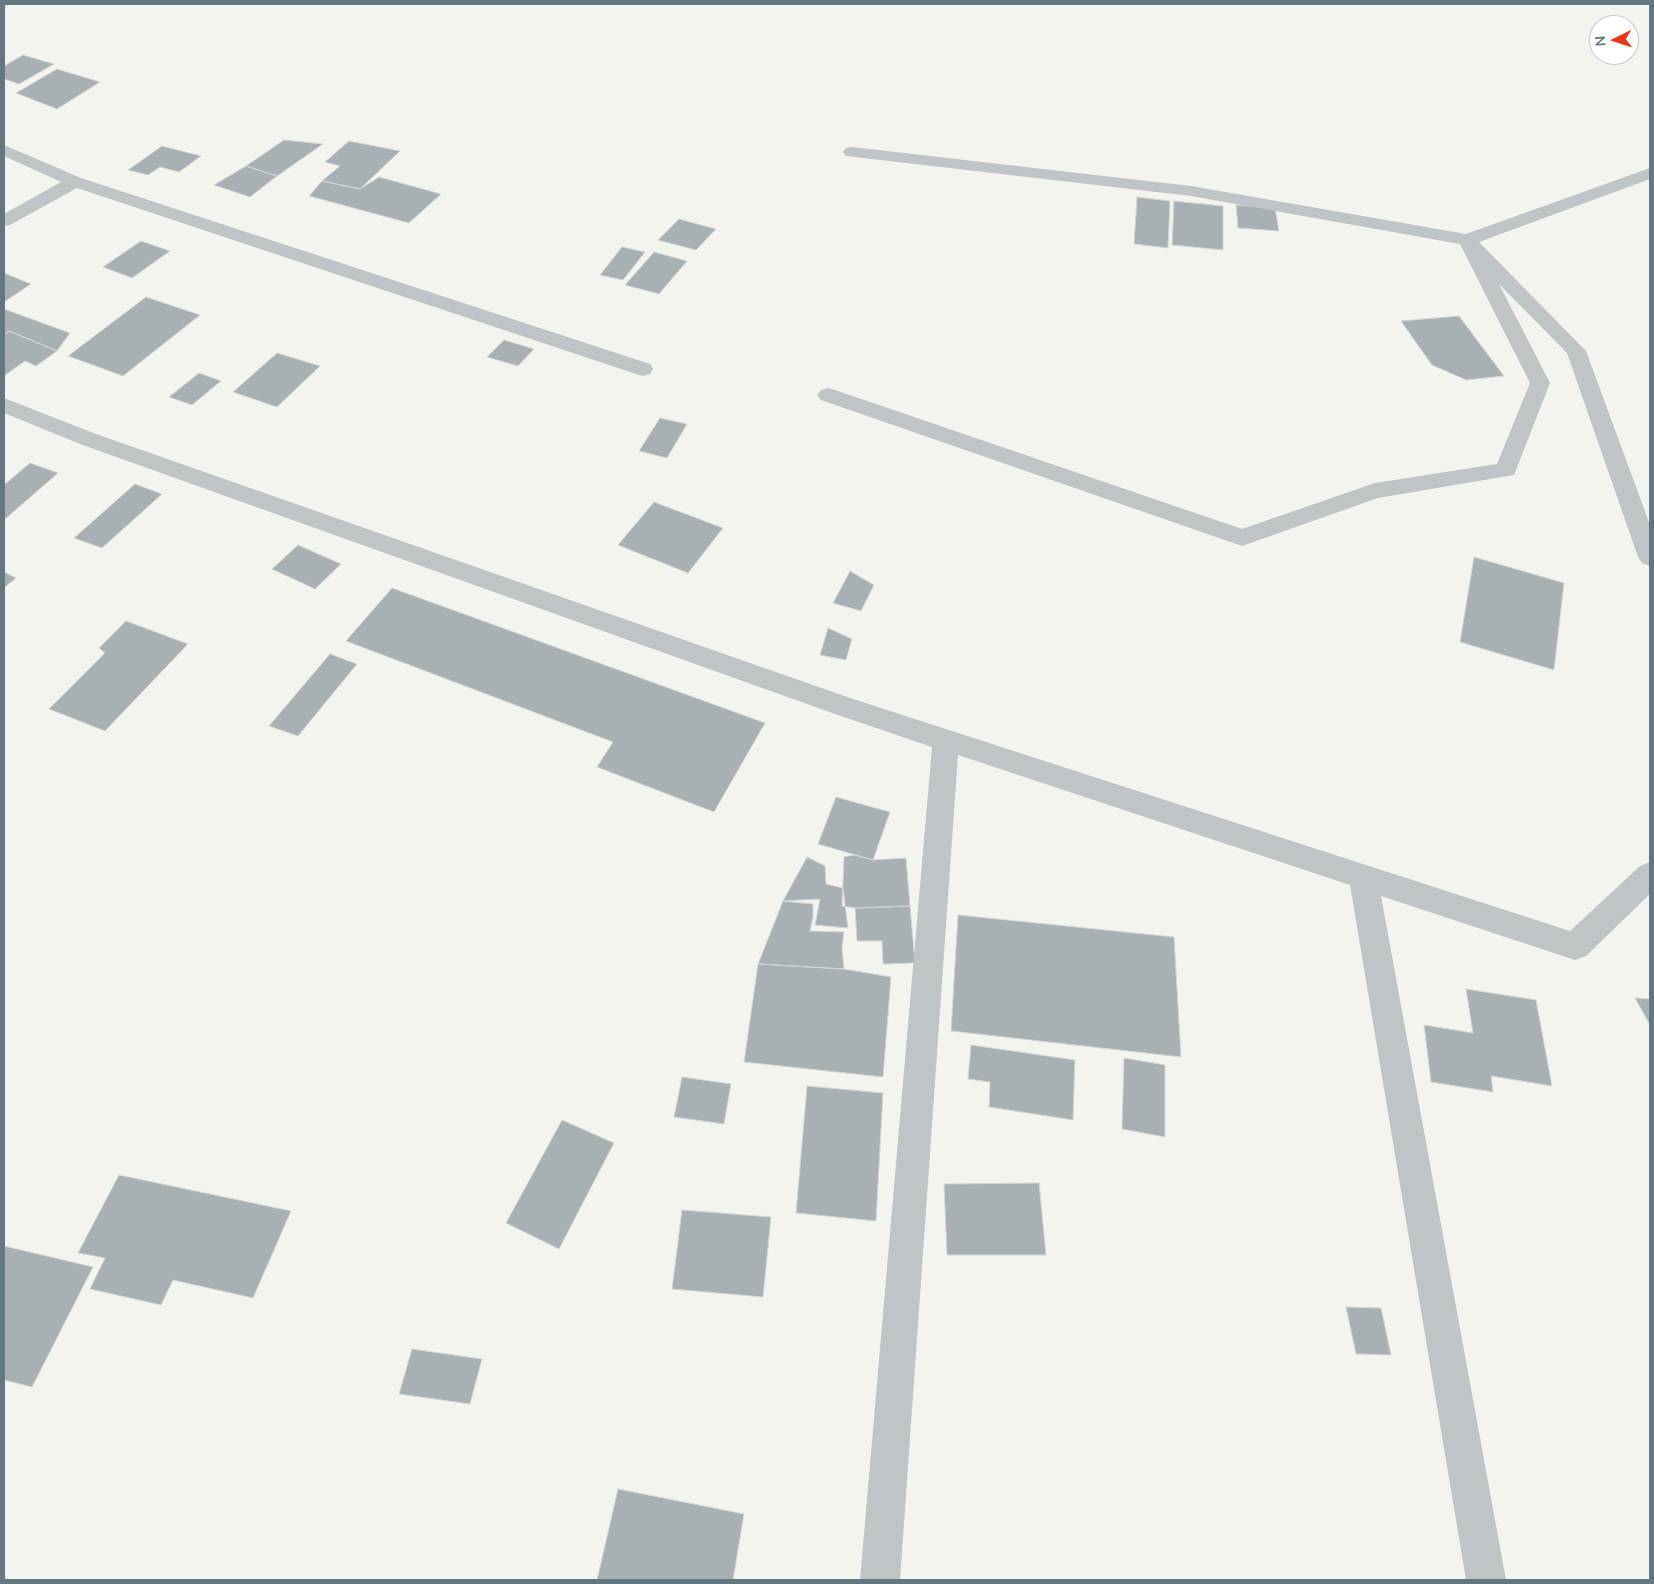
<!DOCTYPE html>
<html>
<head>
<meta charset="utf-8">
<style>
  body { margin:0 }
  #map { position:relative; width:1654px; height:1584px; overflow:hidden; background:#f4f4ef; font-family:Mulish,sans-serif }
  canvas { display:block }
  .frame { position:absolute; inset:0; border:5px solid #627781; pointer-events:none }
  .north { position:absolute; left:1589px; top:15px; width:50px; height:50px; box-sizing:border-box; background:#fff; border:1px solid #c0c9cd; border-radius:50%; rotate:266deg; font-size:14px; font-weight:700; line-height:20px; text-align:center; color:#627781 }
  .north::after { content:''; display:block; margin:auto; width:18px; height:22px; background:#e7361c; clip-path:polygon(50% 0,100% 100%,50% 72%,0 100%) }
</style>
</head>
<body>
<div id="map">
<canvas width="1654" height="1584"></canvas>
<div class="frame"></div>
<div class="north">N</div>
</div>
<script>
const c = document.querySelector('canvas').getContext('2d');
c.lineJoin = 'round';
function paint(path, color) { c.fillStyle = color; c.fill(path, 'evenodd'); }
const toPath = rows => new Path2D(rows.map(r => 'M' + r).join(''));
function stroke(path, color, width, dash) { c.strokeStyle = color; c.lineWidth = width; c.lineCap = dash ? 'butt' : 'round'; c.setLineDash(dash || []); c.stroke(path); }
const building = toPath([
  [23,55,54,64,19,84,4,79,4,66,23,55],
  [57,69,100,82,57,109,16,93,57,69],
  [284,140,323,144,277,176,246,166,284,140],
  [349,141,400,151,360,189,322,181,340,166,325,162,349,141],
  [162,146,201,156,179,172,160,167,148,175,128,170,162,146],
  [246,166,277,176,250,197,214,185,246,166],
  [379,177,441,194,409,223,309,196,322,181,360,189,379,177],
  [1137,197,1170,201,1168,248,1134,244,1137,197],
  [1174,201,1223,206,1223,250,1172,245,1174,201],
  [1236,205,1275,208,1279,231,1238,228,1236,205],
  [679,219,716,229,696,250,658,240,679,219],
  [141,241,170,251,132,278,103,267,141,241],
  [622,247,645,252,623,280,600,275,622,247],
  [654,252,687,261,659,294,625,285,654,252],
  [4,273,31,284,4,302,4,273],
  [146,297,200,315,123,376,68,356,146,297],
  [4,309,70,333,57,351,9,331,4,335,4,309],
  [1459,316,1504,376,1466,380,1432,365,1401,321,1459,316],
  [9,331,57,351,36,366,25,361,4,376,4,335,9,331],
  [504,340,534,349,518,366,487,357,504,340],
  [277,353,320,366,277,407,233,392,277,353],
  [199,373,221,381,192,405,169,397,199,373],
  [660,418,687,424,667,458,639,451,660,418],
  [30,463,58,473,4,520,4,485,30,463],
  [135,484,162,494,102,548,74,538,135,484],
  [654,502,723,528,688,573,618,545,654,502],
  [298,545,341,564,315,589,272,569,298,545],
  [1474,557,1564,583,1554,670,1460,642,1474,557],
  [850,571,874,585,861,611,833,603,850,571],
  [4,572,16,578,4,588,4,572],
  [392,588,765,723,714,812,597,767,613,742,346,641,392,588],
  [126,621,188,644,105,731,49,709,105,653,99,648,126,621],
  [828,628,852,639,846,660,820,655,828,628],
  [330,654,357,664,298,736,269,726,330,654],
  [836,797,890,812,873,860,818,844,836,797],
  [854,855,873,860,906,858,910,906,855,908,842,906,844,857,854,855],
  [807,857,825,866,826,884,843,888,848,928,815,925,820,899,783,901,807,857],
  [783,901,813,904,813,917,810,931,844,932,842,948,844,969,758,964,783,901],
  [910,906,915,963,883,964,882,941,857,941,855,908,910,906],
  [958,915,1174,937,1181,1057,951,1031,958,915],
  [758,964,844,969,891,977,883,1077,744,1062,758,964],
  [1466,989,1536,1000,1552,1086,1491,1076,1493,1092,1431,1082,1424,1025,1473,1033,1466,989],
  [1635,998,1650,999,1650,1025,1635,998],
  [971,1045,1075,1060,1073,1120,989,1107,990,1082,968,1079,971,1045],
  [1124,1058,1165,1065,1165,1137,1122,1129,1124,1058],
  [682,1077,731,1084,724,1124,674,1117,682,1077],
  [807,1086,883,1093,876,1221,796,1213,807,1086],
  [562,1120,614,1143,559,1249,506,1223,562,1120],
  [119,1175,291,1211,253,1298,173,1280,161,1305,90,1289,105,1258,78,1253,119,1175],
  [1039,1183,1046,1255,947,1255,944,1184,1039,1183],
  [682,1210,771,1217,763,1297,672,1289,682,1210],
  [4,1246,93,1267,32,1387,4,1380,4,1246],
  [1346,1307,1381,1308,1391,1355,1356,1354,1346,1307],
  [412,1349,482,1359,470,1404,399,1394,412,1349],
  [618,1489,744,1514,733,1580,597,1580,618,1489]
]);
const minor = toPath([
  [4,145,81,178,650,364,653,369,650,374,643,376,636,374,77,188,10,225,4,226,4,214,61,182,4,156,4,145],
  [852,147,1191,186,1466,234,1650,168,1650,179,1479,242,1586,351,1650,525,1650,566,1642,563,1638,557,1567,353,1499,284,1550,383,1514,475,1378,498,1242,546,821,400,817,395,821,390,828,388,835,390,1242,529,1375,483,1497,464,1530,383,1460,244,1191,196,846,156,843,152,846,148,852,147],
  [4,398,96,434,850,698,1570,931,1640,866,1650,862,1650,894,1586,956,1575,960,1381,896,1506,1580,1466,1580,1350,885,958,755,900,1580,860,1580,932,747,835,714,80,444,4,413,4,398]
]);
paint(building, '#a7b1b4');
stroke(building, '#d5d5d2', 1);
paint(minor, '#bfc4c6');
</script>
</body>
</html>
